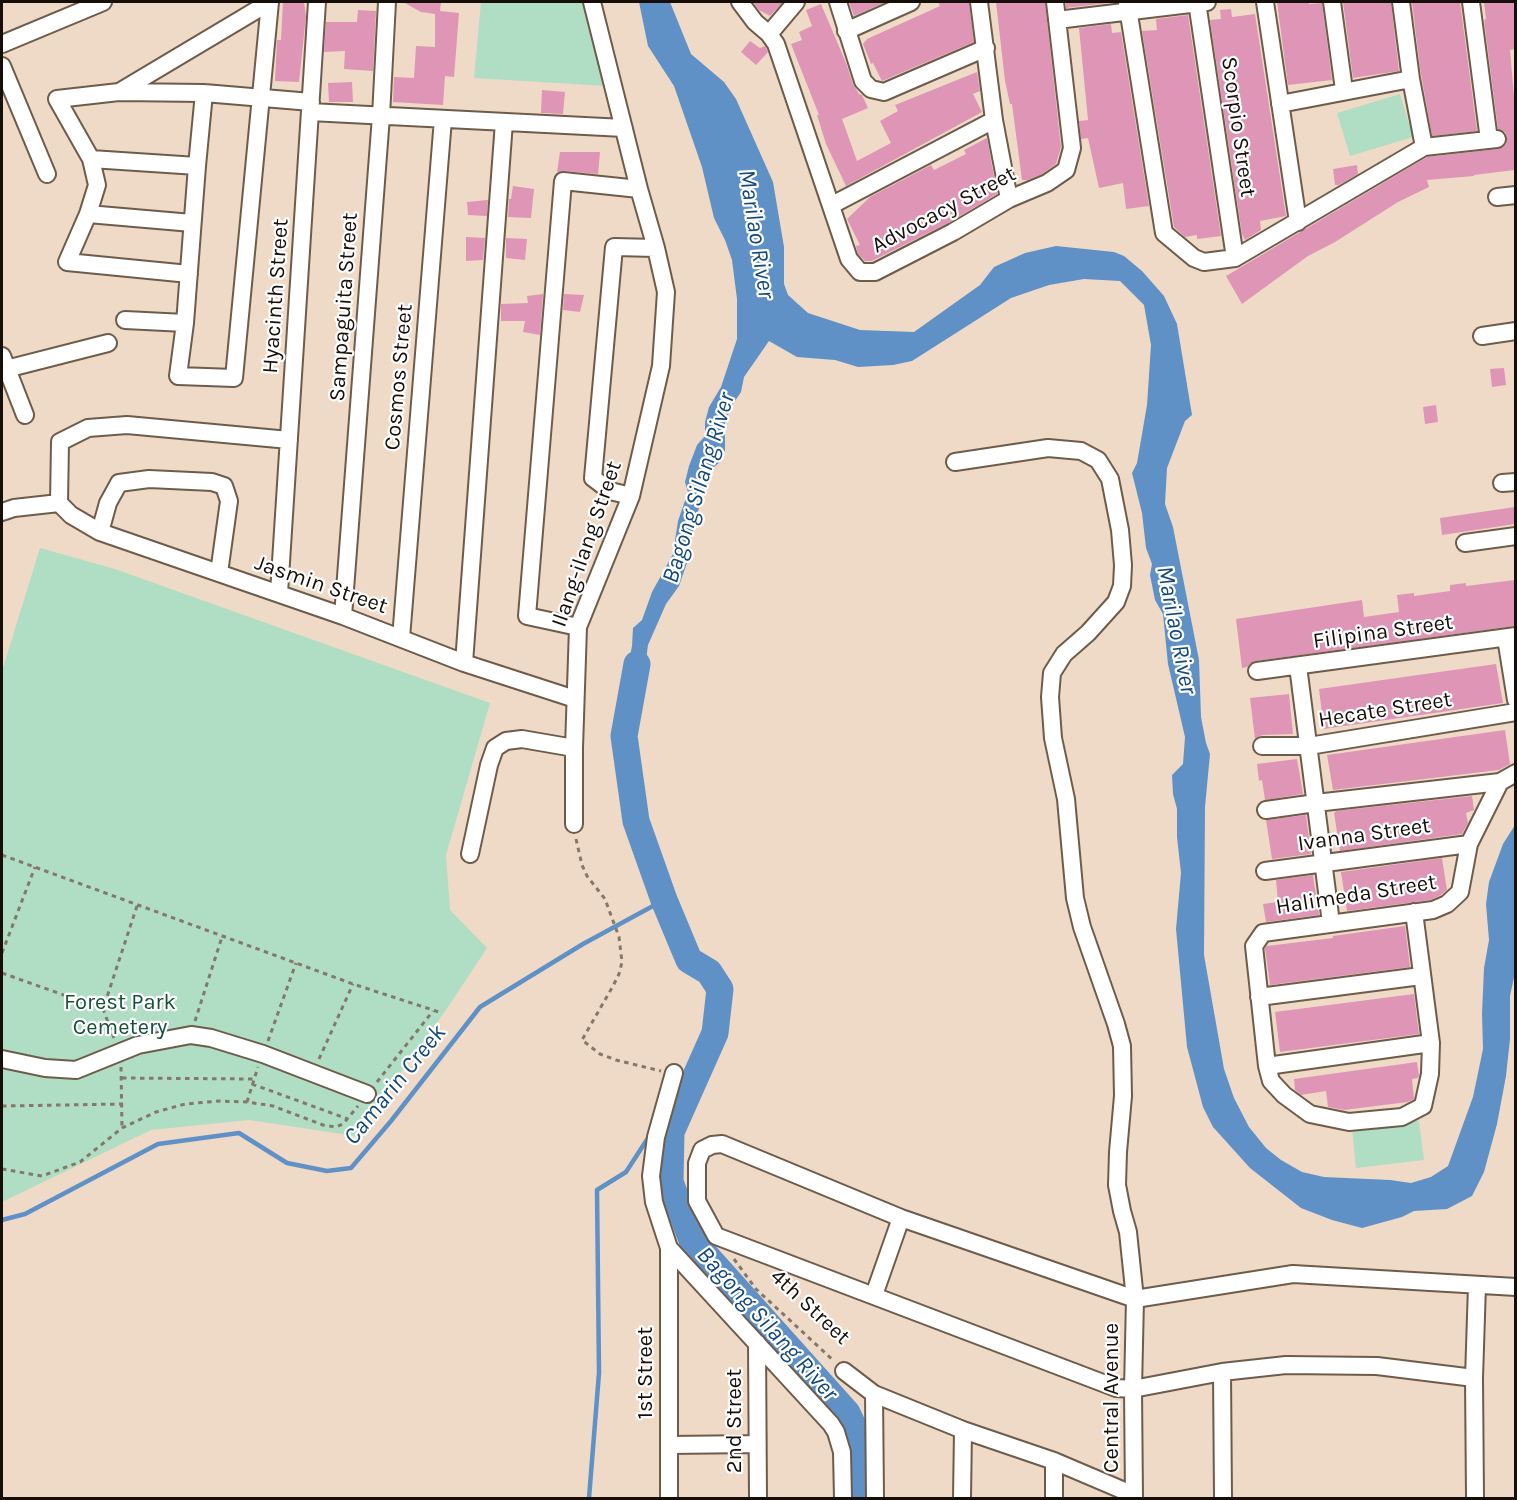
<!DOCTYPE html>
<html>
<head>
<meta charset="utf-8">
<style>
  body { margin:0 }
  #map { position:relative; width:1517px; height:1500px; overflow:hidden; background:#efdac7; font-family:Karla,sans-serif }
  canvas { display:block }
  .frame { position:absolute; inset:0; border:3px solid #160f09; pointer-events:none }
</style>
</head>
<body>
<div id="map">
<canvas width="1517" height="1500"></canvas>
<div class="frame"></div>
</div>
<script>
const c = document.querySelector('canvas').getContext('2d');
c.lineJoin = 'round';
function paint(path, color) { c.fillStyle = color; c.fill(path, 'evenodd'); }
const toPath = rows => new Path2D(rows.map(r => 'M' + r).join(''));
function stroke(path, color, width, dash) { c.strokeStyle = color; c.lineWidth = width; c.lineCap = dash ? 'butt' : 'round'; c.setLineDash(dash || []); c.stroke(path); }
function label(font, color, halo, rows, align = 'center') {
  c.font = font + ' Karla,sans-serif'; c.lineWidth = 4.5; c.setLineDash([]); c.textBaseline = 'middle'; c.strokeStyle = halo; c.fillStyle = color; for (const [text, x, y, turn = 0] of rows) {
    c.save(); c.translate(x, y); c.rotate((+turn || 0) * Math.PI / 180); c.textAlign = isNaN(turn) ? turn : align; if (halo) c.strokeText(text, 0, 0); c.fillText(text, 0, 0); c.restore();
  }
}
const green = toPath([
  [481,2,583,2,606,86,474,78],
  [1400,94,1413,137,1350,156,1337,113],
  [40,548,115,569,490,703,446,855,450,910,487,948,446,1010,355,1136,249,1120,151,1130,2,1202,2,671],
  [1419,1121,1424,1160,1356,1168,1352,1128]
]);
const water = toPath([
  [639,2,670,2,691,54,724,82,736,99,773,182,784,247,784,284,788,295,808,313,860,330,914,332,980,285,994,267,1025,253,1056,246,1114,252,1124,256,1142,271,1164,296,1177,324,1192,415,1185,421,1167,468,1165,504,1173,527,1199,660,1201,717,1206,743,1210,754,1205,807,1204,955,1224,1069,1234,1098,1249,1127,1266,1148,1281,1160,1302,1172,1324,1177,1390,1180,1411,1183,1431,1177,1448,1166,1473,1097,1483,1049,1482,1014,1484,968,1489,940,1486,904,1489,882,1503,844,1515,825,1516,968,1510,996,1510,1039,1506,1076,1497,1124,1484,1172,1472,1196,1447,1209,1414,1211,1402,1217,1362,1228,1332,1220,1301,1208,1250,1168,1213,1127,1203,1107,1187,1047,1176,929,1181,873,1177,837,1177,809,1173,794,1172,775,1183,764,1185,737,1168,664,1163,614,1155,600,1150,575,1152,564,1146,548,1142,513,1132,473,1137,463,1147,405,1151,345,1144,305,1120,281,1084,279,1049,285,1011,298,912,361,893,365,858,367,835,360,797,357,769,341,744,377,741,392,731,407,725,423,725,450,720,462,712,469,704,488,690,543,689,557,679,586,666,604,648,645,643,683,638,701,622,698,632,646,633,628,642,620,652,592,673,554,678,521,688,492,685,482,689,466,697,445,705,436,705,422,709,407,721,387,737,339,737,299,732,260,725,240,714,218,702,167,674,86,648,46]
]);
const stream = toPath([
  [669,1116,682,1108],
  [2,1220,25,1214,158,1144,239,1133,287,1163,327,1171,351,1168,391,1121,480,1007,583,944,664,900],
  [589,1498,599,1373,597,1190,626,1172,650,1135]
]);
const river = toPath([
  [637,664,624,736,636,821,664,900,689,960,709,972,720,989,715,1033,671,1132,670,1182,692,1240,847,1413,857,1434,857,1498]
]);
const building = toPath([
  [283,2,304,2,306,16,299,82,275,81,277,40,281,40],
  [403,2,441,2,440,11,459,13,454,77,445,76,443,105,393,102,394,77,414,78,416,46,435,47,435,14,421,12],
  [753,2,783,2,770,16,759,10],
  [849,2,886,2,854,16],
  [938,2,969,2,974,42,882,81,873,63,871,64,863,44,867,39,940,6],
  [996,2,1045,2,1061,147,1056,164,1042,174,1028,180,1022,180,1012,104,1010,104,1005,81],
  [1066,2,1108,2,1108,3,1066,8],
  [1277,2,1309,2,1309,4,1322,3,1332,80,1288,85],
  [1343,2,1391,2,1399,71,1353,78],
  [1412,2,1460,2,1477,131,1432,136,1420,68],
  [1484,2,1515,2,1515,49,1510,50,1515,108,1515,170,1474,175,1474,176,1427,180,1429,187,1398,202,1335,242,1308,256,1242,304,1226,276,1427,157,1498,149,1506,144,1506,133,1498,129,1484,20,1486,19],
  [821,4,846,63,853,84,859,94,862,95,868,108,842,119,857,161,891,143,880,121,898,111,895,105,977,72,980,91,973,94,982,112,846,186,826,144,817,115,819,115,791,44,802,40,799,32,812,26,806,10],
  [1231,9,1232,17,1255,14,1286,216,1260,221,1261,230,1245,240,1242,234,1210,20,1221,19,1220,10],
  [358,10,376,11,373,71,344,69,345,51,324,52,326,22,357,22],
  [1188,15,1221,236,1197,239,1197,235,1185,237,1174,227,1142,31,1157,30,1156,19],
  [1111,24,1112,33,1121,32,1149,206,1126,209,1123,183,1099,188,1088,138,1081,139,1079,121,1088,120,1079,28],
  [750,41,760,48,765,46,768,52,756,65,741,52],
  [352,82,353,102,329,102,328,83],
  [542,90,565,92,563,114,541,113],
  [987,138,997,194,948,223,872,261,865,261,858,254,856,246,860,245,847,219,870,197,931,165,934,170,966,154,964,150],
  [560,152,600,152,598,174,564,171,557,172],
  [1357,165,1358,174,1339,185,1335,185,1333,169],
  [513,186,534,189,531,218,508,217,509,199,511,199],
  [488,200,487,216,468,215,467,202],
  [466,237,485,238,483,260,466,261],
  [506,238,527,239,525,260,506,258],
  [543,294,540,335,523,332,525,321,501,321,501,304,528,303,527,296],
  [564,294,584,295,580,312,563,310],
  [1504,368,1506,385,1492,387,1490,369],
  [1436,405,1438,422,1425,424,1423,407],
  [1515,507,1515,524,1442,535,1440,518],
  [1515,580,1515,626,1256,661,1247,667,1242,668,1236,619,1362,600,1364,617,1399,612,1397,595,1414,593,1414,596,1450,591,1450,585,1466,583,1466,586],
  [1496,664,1503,703,1324,729,1319,689],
  [1289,694,1293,734,1262,735,1255,739,1250,698],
  [1505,730,1510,764,1499,770,1333,790,1327,755],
  [1297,759,1303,794,1265,800,1262,780,1259,781,1257,764],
  [1472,796,1474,810,1466,813,1468,823,1462,834,1340,851,1334,813,1336,811],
  [1306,815,1311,854,1272,859,1266,820],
  [1442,858,1447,890,1441,895,1430,900,1347,911,1341,872],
  [1313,875,1319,915,1266,922,1263,904,1278,902,1276,880],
  [1405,926,1410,967,1270,985,1265,948,1267,946,1333,938,1333,936],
  [1414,994,1419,1034,1280,1052,1275,1012],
  [1417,1062,1419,1076,1418,1078,1412,1079,1414,1099,1408,1102,1344,1110,1328,1107,1326,1091,1301,1095,1295,1090,1294,1079]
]);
const path = toPath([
  [576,839,582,865,587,876,605,899,619,937,622,962,619,974,613,986,582,1040,600,1054,616,1060,661,1071],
  [2,855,353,984,439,1012],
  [2,953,35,867],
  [2,973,103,1009],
  [195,1021,222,937],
  [114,1038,103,1009,138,903],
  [268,1041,296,963],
  [319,1059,353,984],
  [121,1067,122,1128],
  [122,1078,254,1079],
  [377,1082,433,1011],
  [252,1084,348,1119],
  [247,1102,258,1067],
  [2,1106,123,1104],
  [2,1169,42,1176,80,1162,122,1128,156,1112,185,1104,219,1101,247,1102,273,1106,323,1125,336,1127,343,1124,358,1106],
  [734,1259,756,1289,834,1361]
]);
const minor = toPath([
  [740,2,755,22,769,34,776,44,849,259,860,272,875,272,953,232,1009,199,1047,183,1066,170,1072,148,1055,2],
  [838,2,863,81,871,89,884,92,986,48],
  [979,2,994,120,1009,199],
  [1127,2,1164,233,1194,258,1204,262,1235,258,1424,147,1497,139],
  [1197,2,1235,258],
  [1265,2,1298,222],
  [1332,2,1344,90],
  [1401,2,1411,79,1424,147],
  [1471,2,1489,140],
  [1057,20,1207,2],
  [846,31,911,2],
  [769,34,796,2],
  [2,44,103,2],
  [2,66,47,174],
  [119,92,270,2],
  [204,93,197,166,185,323,178,376,234,378,270,2],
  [1280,104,1411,79],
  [310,112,624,128],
  [91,159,197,166],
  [1497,197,1516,195],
  [832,205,994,120],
  [88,214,192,223],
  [189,274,67,262,88,214,97,185,91,159,57,99,119,92,204,93,311,102],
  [125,320,185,323],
  [1482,336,1516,331],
  [2,356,25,415],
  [2,370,108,343],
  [955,462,1048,448,1081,451,1098,460,1110,479,1120,530,1123,565,1122,586,1116,602,1088,633,1064,654,1052,673,1050,697,1053,738,1066,799,1075,898,1082,927,1116,1024,1122,1046,1123,1096,1118,1152,1117,1185,1122,1211,1128,1232,1135,1299,1133,1389,1134,1498],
  [1502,483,1516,482],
  [631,496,610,491,593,478,614,247,656,248],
  [59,503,71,515,100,532,343,616,464,663,575,699],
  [59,503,60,442,88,428,127,425,289,440],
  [2,512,14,508,59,503],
  [100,532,108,503,119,483,149,479,212,482,224,486,229,501,219,573],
  [1465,543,1516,536],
  [279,593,317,2],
  [343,616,381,116,387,2],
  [578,627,527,616,563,181,639,189],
  [401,638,443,119],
  [1506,638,1516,700],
  [464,663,504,122],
  [1298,666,1331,923],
  [1257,671,1516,636],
  [1262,746,1309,746,1516,712],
  [1266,810,1316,803,1500,782],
  [574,824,574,748,578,627,631,496,661,366,666,292,656,248,639,189,592,2],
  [470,854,489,765,495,748,506,741,522,739,574,748],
  [1265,871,1469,844],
  [1414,912,1431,1043,1430,1074,1423,1106,1402,1117,1349,1122,1310,1114,1284,1095,1271,1081,1267,1066,1254,946,1263,933,1433,910,1447,904,1460,892,1469,844,1500,782,1516,773],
  [1259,997,1421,976],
  [2,1059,45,1068,76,1070,138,1045,191,1035,211,1038,263,1054,367,1094],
  [1267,1066,1431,1043],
  [674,1073,656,1137,651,1176,654,1202,669,1248,831,1424,836,1432,842,1452,843,1498],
  [874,1295,901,1218],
  [757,1343,758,1498],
  [844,1371,874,1394,875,1498],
  [1222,1372,1223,1498],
  [1474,1378,1377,1366,1286,1365,1222,1372,1133,1389,1116,1388,716,1236,697,1201,697,1163,702,1150,712,1145,722,1144,901,1218,1135,1299,1293,1274,1516,1287],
  [874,1394,963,1430,1054,1461,1134,1495],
  [669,1445,757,1444],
  [669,1498,669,1248],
  [962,1498,963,1430],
  [1054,1498,1054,1461],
  [1475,1498,1474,1378,1477,1285]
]);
const streetNames = [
  ["Scorpio Street",1238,127,82],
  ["Advocacy Street",944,210,-28],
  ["Hyacinth Street",276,296,-86],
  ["Sampaguita Street",344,307,-86],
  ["Cosmos Street",399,377,-85],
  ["Ilang-ilang Street",587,544,-71],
  ["Jasmin Street",321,585,19],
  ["Filipina Street",1383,632,-8],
  ["Hecate Street",1385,710,-9],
  ["Ivanna Street",1364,835,-8],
  ["Halimeda Street",1356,895,-9],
  ["4th Street",810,1307,43],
  ["1st Street",646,1373,-90],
  ["Central Avenue",1112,1398,-90],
  ["2nd Street",735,1421,-90]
];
const parkNames = [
  ["Forest Park",120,1003],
  ["Cemetery",120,1028]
];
const waterNames = [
  ["Marilao River",756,234,81],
  ["Bagong Silang River",699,488,-73],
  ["Marilao River",1176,630,79],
  ["Camarin Creek",395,1085,-51],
  ["Bagong Silang River",767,1324,48]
];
paint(green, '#afdec4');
paint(water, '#5f91c7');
stroke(stream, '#5f91c7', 4.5);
stroke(river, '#5f91c7', 27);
paint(building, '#df95b6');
stroke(minor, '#6e5c4b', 20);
stroke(path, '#85776a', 3, [4.5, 4.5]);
stroke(minor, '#fff', 16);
label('22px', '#160f09', '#fff', streetNames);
label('22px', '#135036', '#fff', parkNames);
label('italic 24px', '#12487b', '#fff', waterNames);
</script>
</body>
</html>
